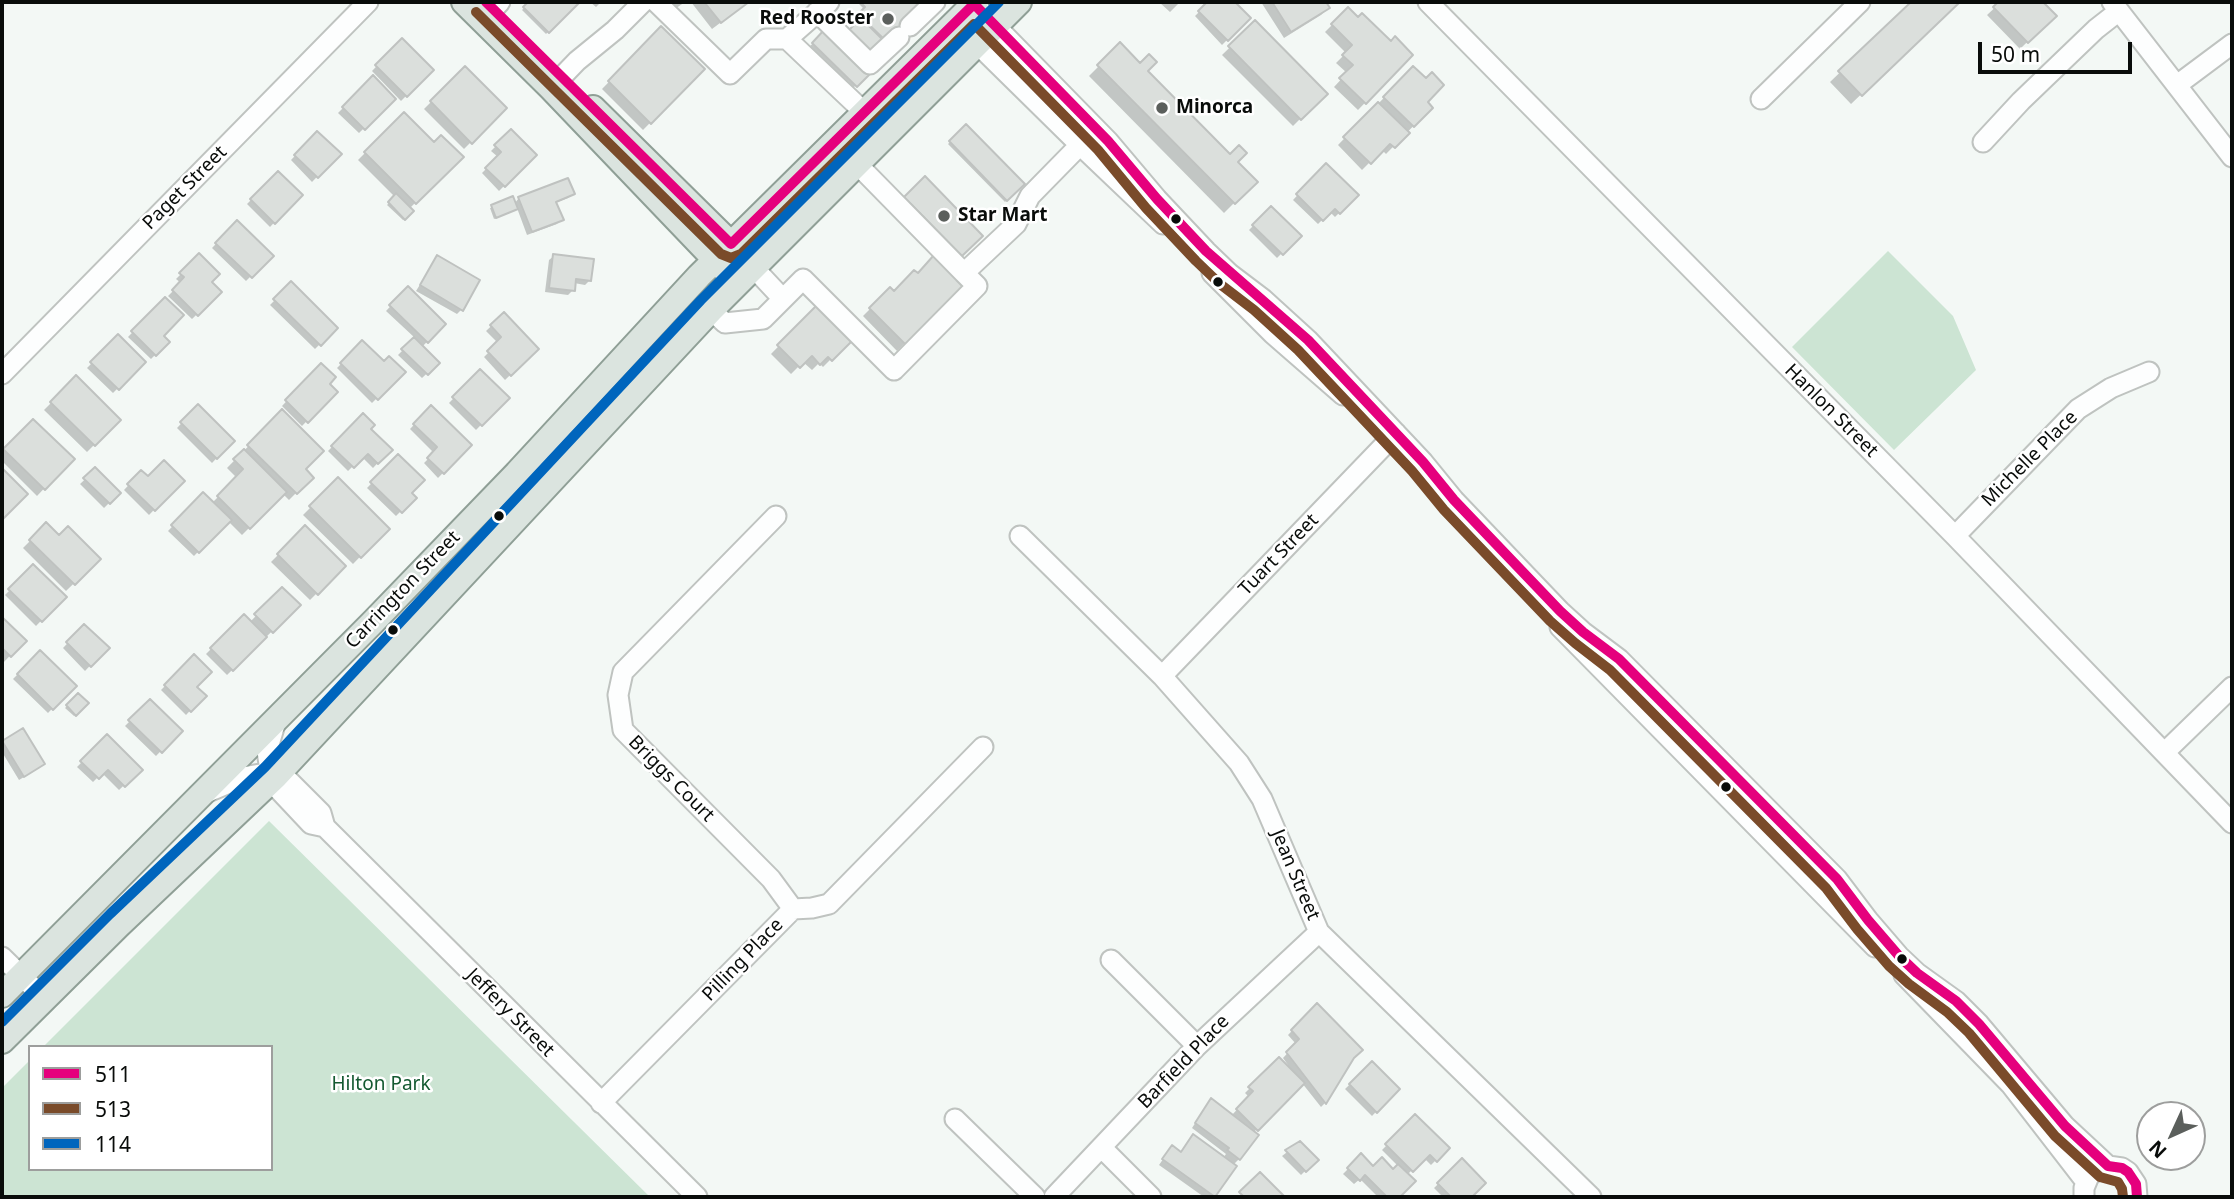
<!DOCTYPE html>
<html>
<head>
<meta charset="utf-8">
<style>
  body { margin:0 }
  #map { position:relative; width:2234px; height:1199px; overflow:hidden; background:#f3f8f5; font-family:"Noto Sans",sans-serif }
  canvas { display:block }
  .frame { position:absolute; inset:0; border:4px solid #090c0a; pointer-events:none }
  .legend { position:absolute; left:28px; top:1045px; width:245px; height:126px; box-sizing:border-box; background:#fff; border:2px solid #9d9e9d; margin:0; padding:9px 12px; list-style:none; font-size:21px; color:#090c0a }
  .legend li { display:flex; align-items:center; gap:14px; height:35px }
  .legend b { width:35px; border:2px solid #9d9e9d }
  .north { position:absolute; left:2136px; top:1101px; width:70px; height:70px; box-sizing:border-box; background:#fff; border:2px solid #9d9e9d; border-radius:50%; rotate:225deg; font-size:19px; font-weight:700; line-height:28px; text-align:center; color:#090c0a }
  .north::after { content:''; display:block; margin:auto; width:24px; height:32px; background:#5b5f5c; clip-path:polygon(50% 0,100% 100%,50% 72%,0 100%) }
  .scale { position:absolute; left:1978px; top:42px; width:154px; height:32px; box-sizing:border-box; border:4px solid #090c0a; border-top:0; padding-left:9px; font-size:21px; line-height:24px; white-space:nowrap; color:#090c0a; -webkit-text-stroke:5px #fff; paint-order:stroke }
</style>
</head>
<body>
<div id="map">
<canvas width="2234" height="1199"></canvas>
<div class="frame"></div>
<ul class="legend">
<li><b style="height:9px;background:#e5007d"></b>511</li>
<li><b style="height:9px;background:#7a4b2a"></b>513</li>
<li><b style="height:9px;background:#0065bd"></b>114</li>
</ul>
<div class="north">N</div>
<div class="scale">50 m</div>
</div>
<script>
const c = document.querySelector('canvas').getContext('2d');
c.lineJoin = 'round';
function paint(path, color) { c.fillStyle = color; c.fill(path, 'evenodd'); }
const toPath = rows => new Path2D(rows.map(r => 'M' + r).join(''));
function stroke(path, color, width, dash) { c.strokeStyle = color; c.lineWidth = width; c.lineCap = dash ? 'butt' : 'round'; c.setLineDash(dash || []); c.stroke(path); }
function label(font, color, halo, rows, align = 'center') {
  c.font = font + ' "Noto Sans",sans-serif'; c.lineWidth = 5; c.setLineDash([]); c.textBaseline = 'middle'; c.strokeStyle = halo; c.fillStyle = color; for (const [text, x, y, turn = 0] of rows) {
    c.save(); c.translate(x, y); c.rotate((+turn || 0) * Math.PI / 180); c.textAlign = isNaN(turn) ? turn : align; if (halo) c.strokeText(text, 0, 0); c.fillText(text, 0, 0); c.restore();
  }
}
const green = toPath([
  [1888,251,1953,316,1976,370,1894,450,1792,347],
  [269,821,650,1197,2,1197,2,1088,30,1060,30,1169,271,1169,271,1047,43,1047]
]);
const shadow = toPath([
  [530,2,578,2,546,34,522,10],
  [590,2,601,2,596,7],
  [665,2,685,2,672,11],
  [691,2,748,2,712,29],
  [857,2,926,2,885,44,858,17,865,10],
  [1159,2,1180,2,1170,12],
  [1209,2,1233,2,1249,18,1222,45,1195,16],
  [1261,2,1324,2,1328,8,1321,15,1284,38],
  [1913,2,1958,2,1851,104,1830,82],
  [2001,2,2041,2,2054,16,2020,49,1987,15],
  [1348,9,1391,43,1411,55,1358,110,1334,87,1347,73,1336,63,1346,53,1325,32],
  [1255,23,1325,94,1293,126,1222,55],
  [661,29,703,69,643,130,602,89],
  [824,33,866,75,851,90,808,48],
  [402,40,432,70,401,101,372,71],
  [1120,45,1255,182,1224,213,1089,76],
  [465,68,505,108,464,149,424,109],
  [1413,68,1426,80,1425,102,1431,108,1386,154,1382,150,1362,170,1338,145],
  [373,78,394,99,359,133,338,113],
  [404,114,434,145,461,157,409,209,412,211,403,220,387,205,395,197,358,160],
  [966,127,1022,184,1005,202,948,144],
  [511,131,535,155,499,191,482,173,498,157,491,151],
  [317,133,339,154,312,182,291,160],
  [1326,165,1357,195,1335,217,1330,212,1318,224,1293,200],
  [278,173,300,195,270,227,247,204],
  [925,179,981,236,954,262,898,206],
  [573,194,568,198,555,203,561,219,557,224,527,235,517,208,494,219,490,208,514,204,519,198],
  [1271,208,1299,236,1277,258,1249,230],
  [237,222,271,256,246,281,212,248],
  [199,256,210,282,220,292,192,319,168,296,181,283,176,279],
  [554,256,590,280,585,285,574,283,573,290,568,295,545,292,549,260],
  [437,257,461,310,457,314,416,291],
  [291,284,336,328,315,349,270,305],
  [962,286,897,351,863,316,890,289,894,293],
  [408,288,444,324,422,347,438,363,422,378,398,355,415,338,386,311],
  [165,299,161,336,168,342,151,359,128,337],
  [817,307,850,340,823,367,819,363,812,370,803,362,791,374,771,354],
  [504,314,537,349,505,380,484,357,498,343,486,331],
  [118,337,144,362,113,393,87,368],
  [362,343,384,364,403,372,372,403,337,368],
  [321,365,327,384,335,392,302,426,282,406],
  [480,371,507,398,476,430,449,403],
  [76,378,119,420,87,452,44,410],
  [198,406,233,441,212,463,177,428],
  [431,407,470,445,438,478,424,463,434,453,410,429],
  [282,412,303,469,311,478,289,500,283,494,242,535,228,521,194,556,168,531,203,495,212,503,237,478,227,468],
  [363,416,369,429,390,450,373,468,362,457,348,471,328,451],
  [33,421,72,459,37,496,2,461,2,452],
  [398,456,409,493,414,498,396,516,367,488],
  [95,470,119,493,104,508,80,484],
  [141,472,148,479,182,481,149,515,124,490],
  [338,480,387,529,353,564,303,515],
  [46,525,59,538,99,559,66,591,23,548],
  [305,528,344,566,310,600,271,562],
  [33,567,64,597,36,626,5,595],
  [282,589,299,605,227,675,206,654,244,616,250,622],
  [2,619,24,641,3,663,2,662],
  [84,626,107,648,85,671,63,648],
  [40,652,74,686,48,713,13,679],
  [194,657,194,687,204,696,186,715,161,690],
  [78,695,86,703,74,716,65,708],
  [150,701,180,731,156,756,125,726],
  [107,737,140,770,119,790,102,773,93,782,77,767],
  [3,743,39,768,19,780,2,752],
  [1317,1005,1353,1057,1325,1103,1321,1107,1302,1083,1253,1133,1239,1159,1233,1165,1235,1166,1213,1197,1204,1197,1159,1165,1168,1152,1223,1158,1226,1154,1192,1128,1207,1105,1231,1116,1249,1097,1245,1093,1279,1059,1286,1066,1288,1065,1283,1058,1296,1044,1288,1035],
  [1372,1063,1398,1089,1372,1116,1345,1089],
  [1415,1117,1447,1149,1431,1165,1424,1158,1407,1175,1413,1181,1397,1197,1378,1197,1360,1179,1354,1184,1343,1174,1361,1156,1373,1168,1393,1171,1398,1166,1382,1150],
  [1299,1143,1316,1160,1301,1175,1282,1156],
  [1462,1161,1484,1183,1470,1197,1443,1197,1434,1188]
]);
const building = toPath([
  [528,2,580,2,549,33,523,7,528,2],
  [704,2,749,2,721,23,704,2],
  [860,2,929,2,915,31,904,42,888,43,858,14,865,7,860,2],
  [1207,2,1235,2,1251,18,1228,41,1198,11,1207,2],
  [1272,2,1326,2,1330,8,1291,32,1272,2],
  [1911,2,1960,2,1862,96,1838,71,1911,2],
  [1998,2,2043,2,2057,16,2028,43,1993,7,1998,2],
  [1348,7,1358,17,1362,13,1391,41,1395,36,1413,55,1366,104,1339,78,1353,65,1342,55,1352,45,1331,24,1348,7],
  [861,18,883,40,871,52,849,30,861,18],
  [1255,20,1328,94,1301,120,1228,46,1255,20],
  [661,26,705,69,651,124,608,81,661,26],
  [824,30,869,75,857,87,812,43,824,30],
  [402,38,434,70,407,97,375,65,402,38],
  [1120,42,1140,63,1149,54,1157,62,1148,71,1230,154,1239,145,1247,153,1238,162,1258,182,1235,204,1097,65,1120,42],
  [465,66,507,108,472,144,430,101,465,66],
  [1413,66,1426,78,1432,72,1444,85,1428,102,1433,108,1414,127,1383,97,1413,66],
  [373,75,396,99,365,130,342,107,373,75],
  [1378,102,1410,133,1395,148,1390,144,1371,164,1343,137,1378,102],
  [404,112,434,142,441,135,464,157,416,204,364,152,404,112],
  [966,124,1025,184,1007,201,949,141,966,124],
  [511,129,537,155,505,187,485,168,501,152,494,145,511,129],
  [317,131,342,154,318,178,294,155,317,131],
  [1326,163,1359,195,1340,214,1335,209,1323,221,1296,194,1326,163],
  [278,171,303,195,275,224,250,199,278,171],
  [925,176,983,236,962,256,904,197,925,176],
  [568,178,575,194,556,202,564,220,532,232,518,197,568,178],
  [396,193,414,211,405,220,388,202,396,193],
  [513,196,518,209,496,218,491,205,513,196],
  [1271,206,1302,236,1283,255,1252,225,1271,206],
  [237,220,274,256,252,278,215,243,237,220],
  [199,253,220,274,212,282,222,292,198,316,172,290,184,277,179,273,199,253],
  [553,254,594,259,591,281,576,279,575,291,549,288,553,254],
  [437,255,480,280,463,311,420,285,437,255],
  [934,255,964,286,906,345,869,308,890,287,894,291,914,270,918,273,934,255],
  [291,281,338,328,321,346,273,299,291,281],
  [408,286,446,324,428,343,389,305,408,286],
  [165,297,184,315,164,336,170,342,156,356,131,331,165,297],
  [817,305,853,340,832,361,828,357,820,365,812,356,800,368,777,345,817,305],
  [504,312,539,349,511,376,487,351,501,337,490,325,504,312],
  [118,334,146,362,119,390,90,362,118,334],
  [414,337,440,363,428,375,401,349,414,337],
  [362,340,384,361,389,356,406,372,378,400,340,363,362,340],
  [321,363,336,377,330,384,338,392,308,423,285,400,321,363],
  [480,369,510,398,482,426,452,397,480,369],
  [76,375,121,420,95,446,50,402,76,375],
  [198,404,235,441,217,459,180,422,198,404],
  [431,405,472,445,444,474,427,458,437,447,413,424,431,405],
  [282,409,324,451,306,469,314,478,297,494,247,445,282,409],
  [363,413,375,425,371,429,393,450,378,464,368,454,354,468,331,446,363,413],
  [33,419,75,459,45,490,3,449,33,419],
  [244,449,287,492,250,529,217,496,243,469,233,459,244,449],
  [398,454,425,480,412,493,417,498,402,513,370,482,398,454],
  [164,460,185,481,155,511,127,484,141,470,148,476,164,460],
  [95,467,121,493,110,504,83,478,95,467],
  [2,468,28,494,2,520,2,468],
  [338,477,390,529,361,558,309,506,338,477],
  [203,492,232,520,199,553,171,525,203,492],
  [46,522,59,535,68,526,101,559,75,585,29,540,46,522],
  [305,525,346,566,318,595,277,554,305,525],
  [33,564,67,597,42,622,8,589,33,564],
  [282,587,301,605,273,633,254,614,282,587],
  [244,614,267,637,233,671,210,648,244,614],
  [2,617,27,641,11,657,3,649,2,650,2,617],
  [84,624,110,648,91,667,66,642,84,624],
  [40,650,77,686,53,710,17,674,40,650],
  [194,654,212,672,197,687,207,696,191,712,164,685,194,654],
  [78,693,89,703,76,716,66,705,78,693],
  [150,699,183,731,162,753,128,720,150,699],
  [23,728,45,764,24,777,2,741,23,728],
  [107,734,143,770,125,787,108,770,99,779,80,761,107,734],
  [1317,1003,1363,1050,1354,1058,1326,1104,1286,1052,1299,1039,1291,1030,1317,1003],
  [1279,1057,1305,1083,1258,1131,1236,1109,1253,1091,1248,1087,1279,1057],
  [1372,1061,1400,1089,1377,1113,1349,1084,1372,1061],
  [1211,1098,1259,1135,1240,1160,1227,1150,1229,1148,1195,1123,1211,1098],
  [1415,1114,1450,1148,1437,1162,1430,1155,1413,1172,1385,1144,1415,1114],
  [1193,1134,1237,1166,1215,1197,1162,1159,1172,1145,1181,1152,1193,1134],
  [1300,1141,1319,1160,1306,1172,1285,1150,1300,1141],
  [1361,1153,1373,1166,1382,1157,1393,1169,1398,1164,1416,1181,1400,1197,1387,1197,1365,1175,1360,1181,1347,1168,1361,1153],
  [1462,1158,1486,1183,1472,1197,1451,1197,1437,1183,1462,1158],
  [1260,1172,1285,1197,1244,1197,1239,1192,1260,1172]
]);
const minor = toPath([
  [656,2,730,74,766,39,787,39],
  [829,2,787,39,864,112],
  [1428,2,1955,536,2232,823],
  [2112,2,2232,157],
  [974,4,1108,141,1157,199,1206,251,1230,274,1263,299,1308,340,1423,462,1454,500,1560,611,1583,632,1619,659,1837,879,1868,920,1899,956,1917,973,1956,1001,1979,1024,2065,1126,2108,1166],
  [817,12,870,64,899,37],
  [483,20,500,2],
  [955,22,1080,145,1163,224],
  [910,26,935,2],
  [2177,85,2232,44],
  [551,88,577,61,615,30,643,2],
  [1761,99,1860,2],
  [1983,142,2021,101,2096,29,2119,11],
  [858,165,964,273,1016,224,1030,196,1080,145],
  [753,267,783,299],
  [1212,273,1273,334,1343,395],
  [711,310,725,323,763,319,803,279,894,370,977,286,964,273],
  [2,374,368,2],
  [776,516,623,672,618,695,623,730,771,879,793,909],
  [1020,536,1162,676,1239,763,1262,799,1319,932,1591,1197],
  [1955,536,2078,409,2111,388,2149,372],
  [1560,627,1875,947],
  [1162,676,1396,433],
  [277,718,267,751,269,764,279,790,311,824,325,827,697,1197],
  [2165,752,2232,687],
  [208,792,243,777,260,774,287,779,321,813,325,827],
  [2,957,45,999],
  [1111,960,1197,1046],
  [1904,975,2011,1085,2086,1182],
  [601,1103,793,909,812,908,829,904,983,747],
  [955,1119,1035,1197],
  [1102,1148,1151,1197],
  [1054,1197,1197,1046,1319,932],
  [2084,1197,2084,1188,2089,1176,2101,1167,2108,1166,2122,1168,2128,1172,2136,1184,2137,1197]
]);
const major = toPath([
  [464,2,551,88,727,272],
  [593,108,742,255],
  [2,995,374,621,517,473,699,276,976,2],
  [2,1041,120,924,275,777,711,310,1019,2]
]);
const bus1 = toPath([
  [486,2,731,244,974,4,1108,141,1157,199,1206,251,1308,340,1423,462,1454,500,1560,611,1583,632,1619,659,1837,879,1868,920,1899,956,1917,973,1956,1001,1979,1024,2065,1126,2108,1166,2122,1168,2128,1172,2136,1184,2137,1197]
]);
const bus2 = toPath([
  [476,12,721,254,731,258,741,254,974,24,1098,150,1146,208,1196,261,1220,284,1254,310,1298,350,1412,471,1444,510,1550,621,1575,643,1610,670,1826,888,1857,929,1889,966,1909,984,1947,1012,1969,1033,2055,1136,2100,1177,2118,1182,2122,1189,2123,1197]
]);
const bus3 = toPath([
  [2,1022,110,914,265,767,701,300,999,2]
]);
const markers = [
  [888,19,7,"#5b5f5c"],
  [1162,108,7,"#5b5f5c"],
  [944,216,7,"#5b5f5c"],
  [1176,219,6,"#090c0a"],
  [1218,282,6,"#090c0a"],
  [499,516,6,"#090c0a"],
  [393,630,6,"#090c0a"],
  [1726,787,6,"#090c0a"],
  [1902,959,6,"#090c0a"]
];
const poiNames = [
  ["Red Rooster",874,19,"right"],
  ["Minorca",1176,108],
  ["Star Mart",958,216]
];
const streetNames = [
  ["Paget Street",185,188,-45],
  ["Hanlon Street",1831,411,45],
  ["Michelle Place",2030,459,-45],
  ["Tuart Street",1279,555,-46],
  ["Carrington Street",403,590,-46],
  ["Briggs Court",671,779,45],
  ["Jean Street",1295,875,67],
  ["Pilling Place",743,960,-46],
  ["Jeffery Street",510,1013,45],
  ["Barfield Place",1184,1062,-46]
];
const parkNames = [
  ["Hilton Park",381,1085]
];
paint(green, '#cce4d3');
paint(shadow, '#0003');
paint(building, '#dbdfdc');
stroke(building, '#bfc2c0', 2);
stroke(minor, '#bfc3c0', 23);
stroke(major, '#8f9f96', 28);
stroke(minor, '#fdfefe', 19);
stroke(major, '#dbe4df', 24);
stroke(bus1, '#e5007d', 10);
stroke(bus2, '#7a4b2a', 10);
stroke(bus3, '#0065bd', 10);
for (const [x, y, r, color] of markers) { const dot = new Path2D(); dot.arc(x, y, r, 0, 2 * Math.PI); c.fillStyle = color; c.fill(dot); stroke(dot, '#fff', 2.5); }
label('bold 19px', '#090c0a', '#fff', poiNames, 'left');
label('19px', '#090c0a', '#fff', streetNames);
label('19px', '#155a32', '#fff', parkNames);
</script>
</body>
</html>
